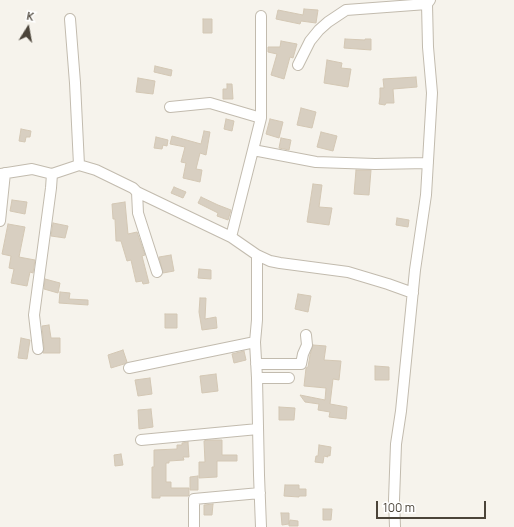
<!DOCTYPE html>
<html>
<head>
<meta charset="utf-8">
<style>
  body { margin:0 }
  #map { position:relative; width:514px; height:527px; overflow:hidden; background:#f6f3ec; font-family:Manrope,sans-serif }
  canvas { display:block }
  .north { position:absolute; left:8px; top:8px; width:40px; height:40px; -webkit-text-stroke:3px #fff; paint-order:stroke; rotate:11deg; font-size:11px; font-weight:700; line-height:16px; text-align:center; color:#4b4439 }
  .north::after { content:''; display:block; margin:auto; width:14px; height:18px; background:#4b4439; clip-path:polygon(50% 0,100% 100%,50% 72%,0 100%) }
  .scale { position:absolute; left:376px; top:501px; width:110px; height:18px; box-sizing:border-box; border:2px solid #4b4439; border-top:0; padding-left:5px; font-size:12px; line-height:14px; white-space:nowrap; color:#4b4439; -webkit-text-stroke:3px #fff; paint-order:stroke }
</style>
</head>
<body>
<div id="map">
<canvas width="514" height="527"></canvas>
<div class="north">K</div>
<div class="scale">100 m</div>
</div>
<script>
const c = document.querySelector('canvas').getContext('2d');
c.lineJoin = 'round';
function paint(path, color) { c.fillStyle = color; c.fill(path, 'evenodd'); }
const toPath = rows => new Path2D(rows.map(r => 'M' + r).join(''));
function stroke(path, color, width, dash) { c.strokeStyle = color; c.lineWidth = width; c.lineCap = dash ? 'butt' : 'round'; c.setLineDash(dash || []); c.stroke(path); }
const building = toPath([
  [304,9,318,10,316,23,301,21,300,24,276,19,278,10,303,15,304,9],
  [203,19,212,19,212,33,203,33,203,19],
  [345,39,365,40,365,39,371,39,371,50,344,48,345,39],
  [281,41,297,44,293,58,290,57,284,79,271,75,277,54,268,52,268,47,280,47,281,41],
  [327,60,342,63,341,68,351,69,348,87,324,83,327,60],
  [155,66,172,70,171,76,154,72,155,66],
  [416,77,417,87,393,89,394,103,386,103,385,105,379,104,380,97,380,88,384,88,383,79,416,77],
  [138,78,155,81,153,94,136,92,138,78],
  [227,84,232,84,233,99,223,99,223,89,227,89,227,84],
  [301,108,316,112,312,128,297,125,301,108],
  [226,119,234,121,232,131,224,129,226,119],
  [270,119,283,122,279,138,266,134,270,119],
  [21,129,31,131,30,137,26,137,25,142,19,141,21,129],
  [204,131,210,132,206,155,200,153,196,169,202,170,200,182,183,178,186,163,181,162,185,147,170,144,172,136,201,144,204,131],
  [321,132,337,136,333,151,317,147,321,132],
  [156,137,168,140,167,146,163,145,162,149,154,148,156,137],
  [281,138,291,140,289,150,279,148,281,138],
  [356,170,371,170,369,195,354,194,356,170],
  [313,184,322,185,319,207,332,208,329,225,307,222,313,184],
  [174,187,186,192,183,198,171,193,174,187],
  [201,197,218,205,231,210,228,220,217,216,218,213,198,203,201,197],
  [12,200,27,202,25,214,10,211,12,200],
  [125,202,128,234,137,232,145,255,142,256,149,283,143,284,142,281,136,282,131,260,127,261,121,241,116,241,115,219,113,219,112,204,125,202],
  [397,218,409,220,408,227,396,225,397,218],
  [53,223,68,226,65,238,51,236,53,223],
  [8,224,25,227,19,257,35,260,33,273,30,272,27,286,11,283,14,269,9,268,11,256,2,254,8,224],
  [171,255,174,271,163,273,159,257,171,255],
  [199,269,211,270,211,279,198,278,199,269],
  [45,279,60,283,58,293,44,289,45,279],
  [60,292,70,293,69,299,88,300,88,305,59,303,60,292],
  [298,294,311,296,308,312,295,309,298,294],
  [200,298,206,298,205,319,216,317,217,328,202,330,199,312,200,298],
  [165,314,177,314,177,328,165,328,165,314],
  [49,325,51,338,60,338,60,353,43,353,44,348,42,326,49,325],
  [21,338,30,340,27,359,18,358,21,338],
  [313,345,326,346,324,360,341,361,339,380,333,379,330,404,347,407,346,419,329,417,330,412,318,410,319,404,305,402,300,395,325,400,326,388,304,386,306,368,308,367,310,355,313,345],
  [123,350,127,362,124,364,111,368,108,355,123,350],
  [244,351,246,360,234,363,232,354,244,351],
  [375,366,389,367,389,380,375,380,375,366],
  [216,374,218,391,202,393,200,376,216,374],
  [150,378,152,394,138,396,135,380,150,378],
  [279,407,295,408,294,420,279,420,279,407],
  [151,409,153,427,139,429,138,410,151,409],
  [207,440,222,440,222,455,237,455,237,461,217,461,217,477,199,478,199,462,205,462,204,441,207,440],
  [188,442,189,457,183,457,184,460,169,461,169,463,166,463,166,482,171,482,171,488,189,488,189,495,188,496,160,496,160,498,152,498,152,467,154,467,154,450,177,449,177,445,182,445,182,443,188,442],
  [319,445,331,447,330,456,328,455,328,457,324,456,323,463,315,462,316,456,318,456,319,445],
  [121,454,123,465,115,466,114,455,121,454],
  [198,476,198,490,190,490,190,477,198,476],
  [285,485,299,485,299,489,306,489,306,496,299,496,299,497,284,496,285,485],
  [213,504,212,515,204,515,204,505,213,504],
  [323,509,332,509,331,520,323,520,323,509],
  [281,513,289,513,289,524,290,520,298,521,298,526,289,526,289,524,282,525,281,513]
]);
const minor = toPath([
  [261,16,261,118],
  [70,19,75,83,79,165],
  [298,65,310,41,319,30,328,22,346,10,427,4],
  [170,107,210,103,261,118,253,150,231,237],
  [253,150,316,162,375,164,428,163],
  [0,174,32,169,52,174,79,165,96,170,133,188,137,192,231,237,257,255,270,261,280,263,348,272,388,284,413,293],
  [137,192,138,213,157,272],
  [0,221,5,173],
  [257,255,257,320,255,342,257,378,259,475,261,527],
  [38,349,34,315,51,188,52,174],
  [256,364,301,364,303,354,307,345,306,335],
  [129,368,255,342],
  [257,378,289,378],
  [141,440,258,429],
  [194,527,194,499,260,493],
  [395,527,394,500,396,444,401,411,415,270,426,195,432,93,428,47,427,4,430,0]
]);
paint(building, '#d8cfc1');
stroke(building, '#d3c7b4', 1);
stroke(minor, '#c2bbae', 12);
stroke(minor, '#fff', 10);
</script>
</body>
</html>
